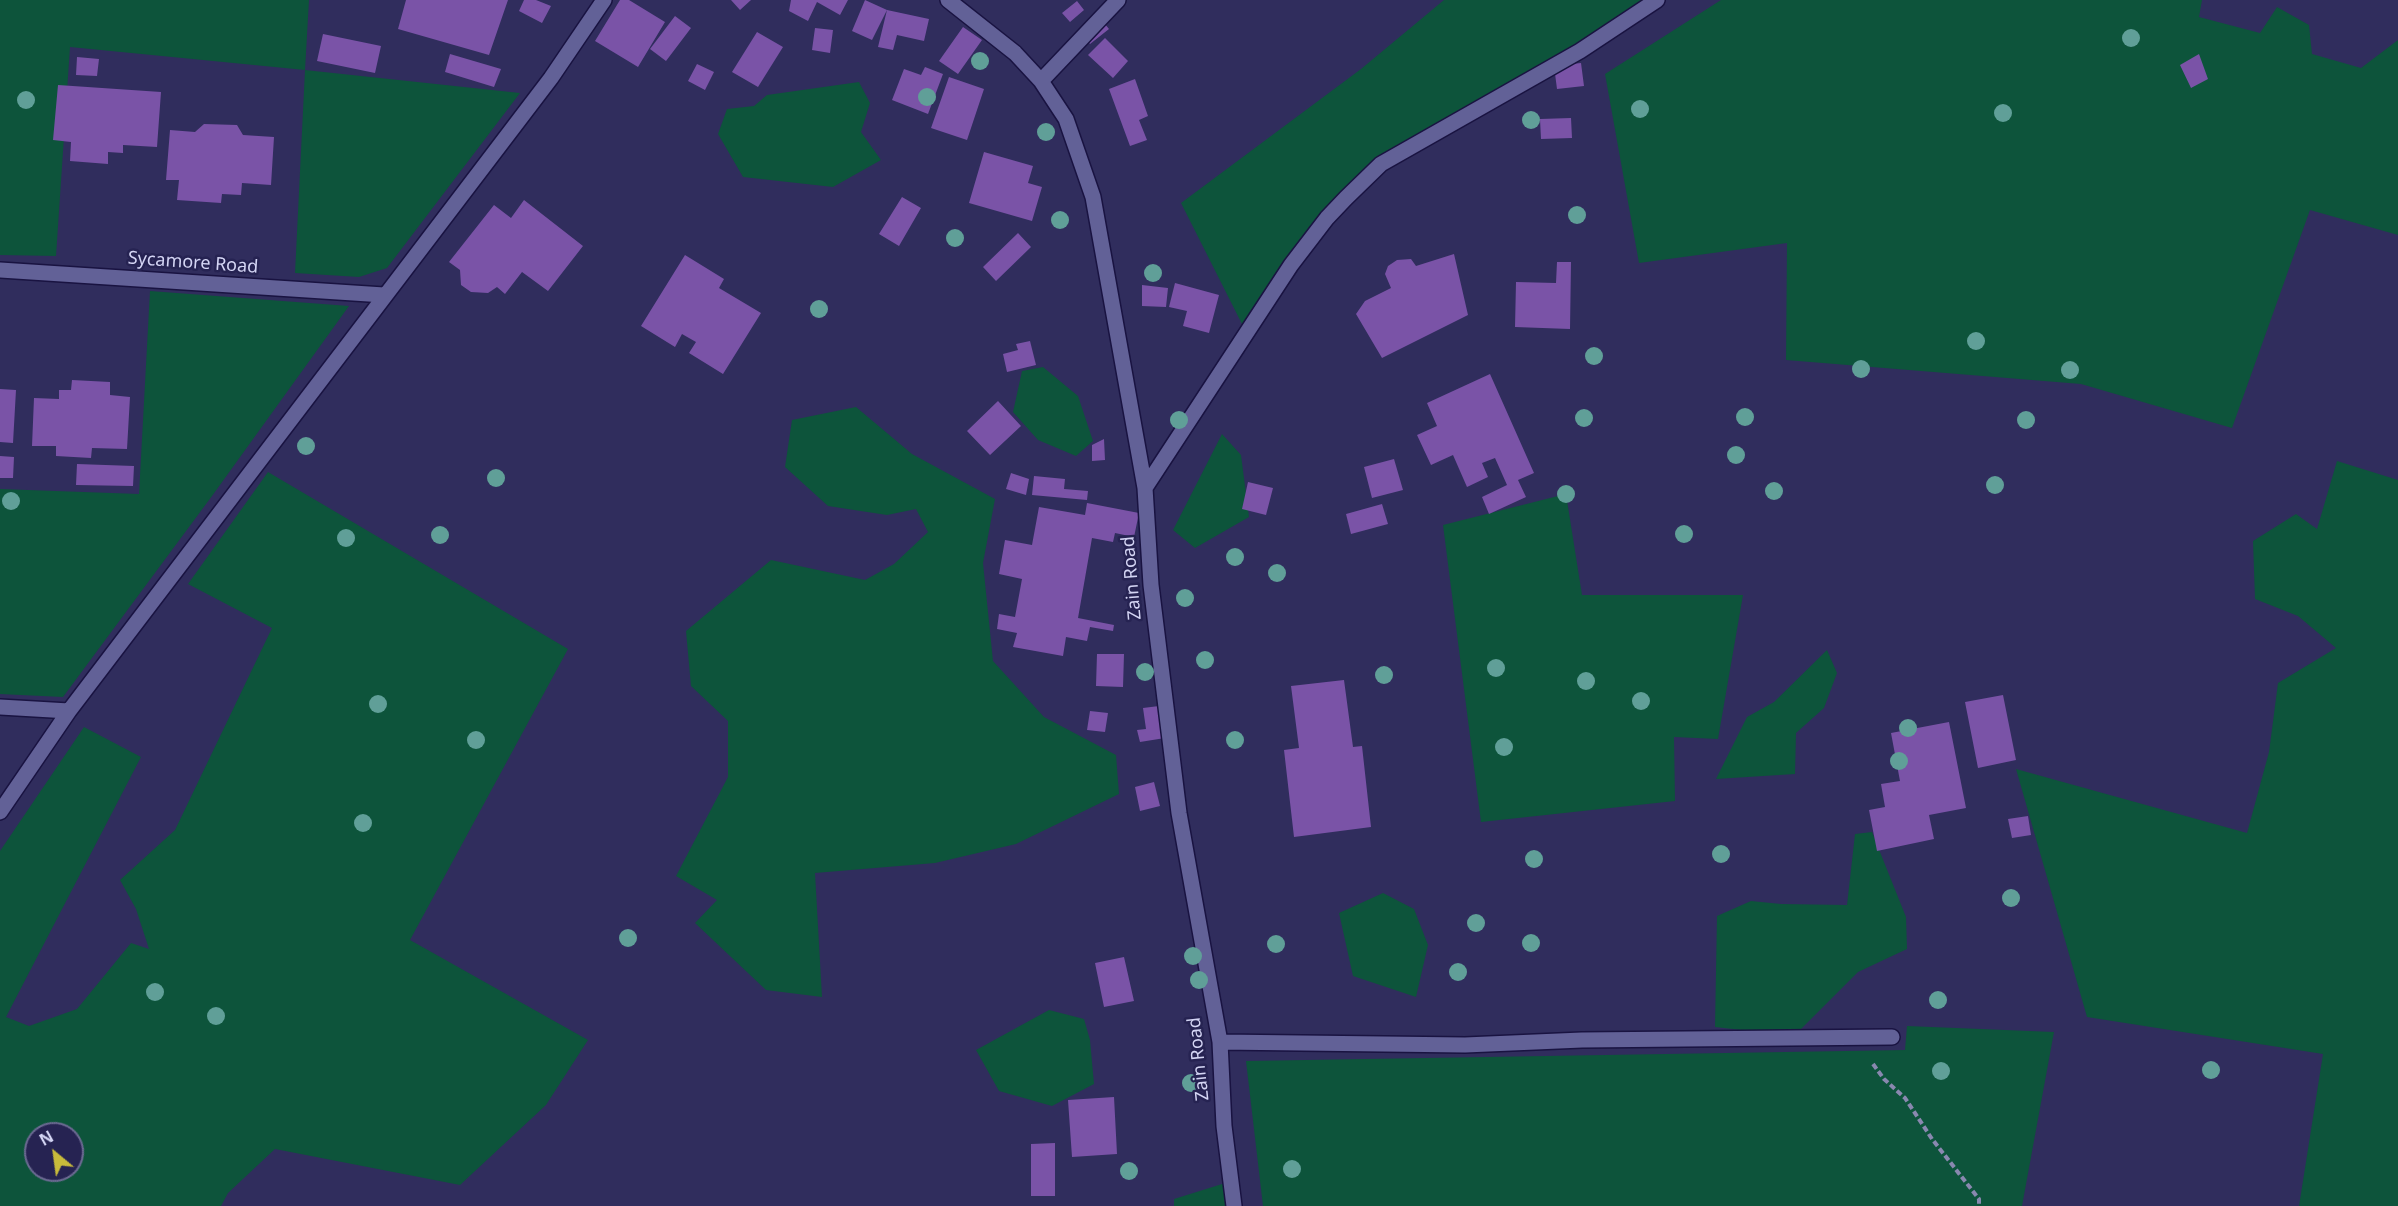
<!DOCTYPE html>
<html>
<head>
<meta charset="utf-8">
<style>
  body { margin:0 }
  #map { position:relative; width:2398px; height:1206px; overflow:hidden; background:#302d5d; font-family:"Noto Sans",sans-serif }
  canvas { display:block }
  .north { position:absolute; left:24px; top:1122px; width:60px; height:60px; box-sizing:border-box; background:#262352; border:2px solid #6c6a93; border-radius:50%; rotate:331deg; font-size:16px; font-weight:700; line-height:24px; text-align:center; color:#d4d5f4 }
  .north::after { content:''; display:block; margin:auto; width:21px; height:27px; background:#c8bb3b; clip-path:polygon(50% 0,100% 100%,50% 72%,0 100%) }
</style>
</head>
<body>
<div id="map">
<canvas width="2398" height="1206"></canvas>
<div class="north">N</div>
</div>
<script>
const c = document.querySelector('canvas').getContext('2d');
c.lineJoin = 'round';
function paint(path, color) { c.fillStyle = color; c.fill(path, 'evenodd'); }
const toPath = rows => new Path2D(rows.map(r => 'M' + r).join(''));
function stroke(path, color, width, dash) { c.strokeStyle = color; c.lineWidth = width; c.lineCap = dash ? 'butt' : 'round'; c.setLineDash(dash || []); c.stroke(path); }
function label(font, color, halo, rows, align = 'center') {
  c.font = font + ' "Noto Sans",sans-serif'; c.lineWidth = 5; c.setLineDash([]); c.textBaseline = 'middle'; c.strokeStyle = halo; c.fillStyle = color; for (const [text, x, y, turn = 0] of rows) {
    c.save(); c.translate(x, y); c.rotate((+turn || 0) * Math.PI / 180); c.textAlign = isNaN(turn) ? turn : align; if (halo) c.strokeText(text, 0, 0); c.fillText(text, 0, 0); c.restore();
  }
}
const green = toPath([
  [0,0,309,0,305,70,520,93,387,268,359,277,295,273,305,70,70,47,56,256,0,255],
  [1444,0,1666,0,1531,81,1377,162,1246,332,1181,203,1361,69],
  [1721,0,2202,0,2199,17,2260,33,2277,7,2309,25,2312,54,2361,68,2398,40,2398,235,2310,210,2232,428,2081,384,1786,360,1787,243,1639,263,1605,74],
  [859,82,870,103,861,132,881,160,833,187,743,177,718,134,727,109,754,106,767,95],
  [150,291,349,306,212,496,63,697,0,694,0,489,139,494],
  [1043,367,1078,396,1093,441,1076,456,1038,440,1013,412,1022,371],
  [856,407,912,454,995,499,983,563,993,661,1044,717,1116,755,1119,794,1016,844,935,863,815,873,822,997,766,990,695,923,717,900,676,876,728,777,728,721,691,686,686,631,771,560,865,580,894,564,928,532,916,509,887,515,828,506,785,467,792,420],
  [1222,434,1241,455,1249,517,1195,548,1173,530],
  [2337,461,2398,480,2398,1206,2299,1206,2323,1054,2087,1017,2016,769,2247,833,2269,752,2278,683,2336,648,2298,616,2255,599,2253,541,2296,514,2317,529],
  [268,472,568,649,410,940,588,1040,546,1105,460,1185,275,1149,228,1193,221,1206,0,1206,0,851,84,727,141,757,6,1017,29,1026,77,1009,131,943,149,949,136,909,120,880,175,830,272,628,188,584],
  [36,1134,72,1134,72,1170,36,1170],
  [1566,494,1582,595,1743,595,1718,739,1674,737,1675,801,1481,822,1443,525],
  [1827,650,1837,673,1824,708,1796,733,1795,774,1716,779,1747,717,1774,702],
  [1872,832,1906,917,1907,949,1858,972,1794,1036,1715,1027,1717,916,1751,901,1781,904,1847,905,1855,834],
  [1383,893,1414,909,1428,945,1416,997,1353,976,1339,913],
  [1049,1010,1084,1019,1090,1040,1094,1084,1052,1106,999,1091,976,1050],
  [1907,1026,2054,1032,2022,1206,1263,1206,1246,1061,1905,1050],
  [1235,1180,1239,1206,1174,1206,1174,1199]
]);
const building = toPath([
  [406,0,508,0,489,55,398,29],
  [524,0,536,0,551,6,542,23,519,11],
  [620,0,629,0,665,22,638,67,595,41],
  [731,0,751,0,740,10],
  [791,0,848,0,840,15,817,2,808,21,789,11],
  [865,0,887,10,872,40,852,31],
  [1077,1,1084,10,1070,22,1062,13],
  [887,10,929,19,924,41,897,35,893,50,878,47],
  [675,16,691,28,666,61,650,49],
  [1100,18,1109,29,1090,44,1081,33],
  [963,27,982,40,958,74,939,61],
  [815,28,833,30,830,53,812,50],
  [757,32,783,47,758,87,732,72],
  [323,34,381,46,375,73,317,61],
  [1105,38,1128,61,1113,78,1088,55],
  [450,54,501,69,494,87,445,72],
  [2199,54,2208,79,2191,88,2180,65],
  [77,57,99,59,97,76,76,75],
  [1581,63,1584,86,1557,89,1554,66],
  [697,64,714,72,705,90,688,81],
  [925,67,943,74,928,114,892,100,904,69,921,75],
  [949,77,984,89,967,140,931,128],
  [1135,79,1148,116,1139,120,1147,140,1130,146,1109,89],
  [58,85,161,92,157,147,123,145,123,153,108,152,108,164,70,161,71,142,53,140],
  [1571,118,1572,138,1541,139,1540,119],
  [204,124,237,125,243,135,274,137,271,185,242,183,241,195,222,194,221,203,177,200,179,180,166,180,170,130,195,132],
  [984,152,1033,166,1028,183,1042,187,1032,221,969,203],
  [902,197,921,208,899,246,879,234],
  [524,200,583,246,548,291,522,272,505,294,497,287,488,293,471,292,461,285,460,270,449,262,494,205,511,218],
  [1018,233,1031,247,996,281,983,267],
  [1454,254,1468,315,1382,358,1356,314,1365,301,1391,288,1385,274,1388,266,1397,260,1411,259,1416,266],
  [685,255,724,279,719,288,761,313,723,374,689,353,696,342,682,334,675,347,641,326],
  [1557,262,1571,262,1570,329,1515,327,1516,282,1556,283],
  [1175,283,1219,295,1209,333,1183,326,1187,311,1169,307],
  [1142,285,1168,288,1166,307,1142,306],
  [1030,341,1036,365,1007,372,1003,354,1018,350,1016,344],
  [1490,374,1534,473,1518,480,1526,497,1489,514,1482,497,1507,485,1495,458,1482,463,1488,477,1467,487,1453,455,1431,465,1417,435,1437,426,1427,403],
  [72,380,110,382,110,395,130,397,127,449,92,448,91,458,56,456,56,446,32,446,34,398,59,399,59,390,71,390],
  [0,389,16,390,13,443,0,442],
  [998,401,1021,426,990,455,967,431],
  [1104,439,1105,460,1092,461,1092,445],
  [0,456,14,457,13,478,0,478],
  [1394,459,1403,490,1372,498,1364,467],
  [77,464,134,466,133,486,76,485],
  [1011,473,1029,479,1026,495,1006,489],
  [1034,476,1065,479,1064,489,1088,491,1087,500,1032,495],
  [1248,482,1273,488,1266,515,1242,509],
  [1087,503,1139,513,1134,537,1115,533,1113,542,1092,538,1078,618,1114,625,1113,631,1090,627,1087,641,1066,637,1063,656,1013,647,1017,633,997,629,999,614,1015,617,1022,579,999,574,1005,540,1032,545,1039,507,1085,515],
  [1382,504,1388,524,1351,534,1346,514],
  [1097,654,1124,654,1123,687,1096,686],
  [1344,680,1353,747,1362,746,1371,827,1294,837,1284,750,1299,748,1291,686],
  [2003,695,2016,760,1978,768,1965,702],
  [1159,706,1165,738,1140,742,1137,730,1146,729,1143,708],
  [1090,711,1108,713,1105,732,1087,730],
  [1949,722,1966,808,1929,815,1934,839,1877,851,1869,810,1885,807,1881,784,1900,781,1891,733],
  [1154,782,1160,806,1140,811,1135,787],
  [2028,816,2031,835,2012,838,2008,819],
  [1124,957,1134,1001,1104,1007,1095,963],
  [1114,1097,1117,1154,1072,1157,1068,1100],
  [1055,1143,1055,1196,1031,1196,1031,1144]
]);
const path = toPath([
  [1873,1064,1884,1079,1905,1098,1932,1139,1979,1199,1979,1206]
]);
const minor = toPath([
  [948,0,1015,53,1041,81,1066,119,1093,197,1145,488,1151,585,1179,813,1220,1042,1224,1126,1234,1206],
  [1041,81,1118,0],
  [0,270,384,295],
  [1145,488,1291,265,1327,218,1346,198,1381,164,1580,51,1657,0],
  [0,707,69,711],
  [0,812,69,711,551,78,604,0],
  [1220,1042,1465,1045,1582,1040,1892,1037]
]);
const trees = [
  [2131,38],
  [980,61],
  [927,97],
  [26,100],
  [1640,109],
  [2003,113],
  [1531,120],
  [1046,132],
  [1577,215],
  [1060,220],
  [955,238],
  [1153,273],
  [819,309],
  [1976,341],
  [1594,356],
  [1861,369],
  [2070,370],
  [1745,417],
  [1584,418],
  [1179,420],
  [2026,420],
  [306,446],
  [1736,455],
  [496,478],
  [1995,485],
  [1774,491],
  [1566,494],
  [11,501],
  [1684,534],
  [440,535],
  [346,538],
  [1235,557],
  [1277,573],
  [1185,598],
  [1205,660],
  [1496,668],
  [1145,672],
  [1384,675],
  [1586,681],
  [1641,701],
  [378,704],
  [1908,728],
  [476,740],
  [1235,740],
  [1504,747],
  [1899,761],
  [363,823],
  [1721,854],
  [1534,859],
  [2011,898],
  [1476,923],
  [628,938],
  [1531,943],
  [1276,944],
  [1193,956],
  [1458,972],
  [1199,980],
  [155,992],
  [1938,1000],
  [216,1016],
  [2211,1070],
  [1941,1071],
  [1191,1083],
  [1292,1169],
  [1129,1171]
];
const streetNames = [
  ["Sycamore Road",193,263,4],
  ["Zain Road",1132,578,-95],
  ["Zain Road",1199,1059,-96]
];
paint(green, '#0d543b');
paint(building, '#7a53a7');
stroke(minor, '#191341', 18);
stroke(path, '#8988af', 4, [6, 3]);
stroke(minor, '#626197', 15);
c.fillStyle = '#609f98';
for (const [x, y] of trees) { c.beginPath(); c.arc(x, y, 9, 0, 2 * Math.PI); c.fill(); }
label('18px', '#d4d5f4', '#262352', streetNames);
</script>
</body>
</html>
